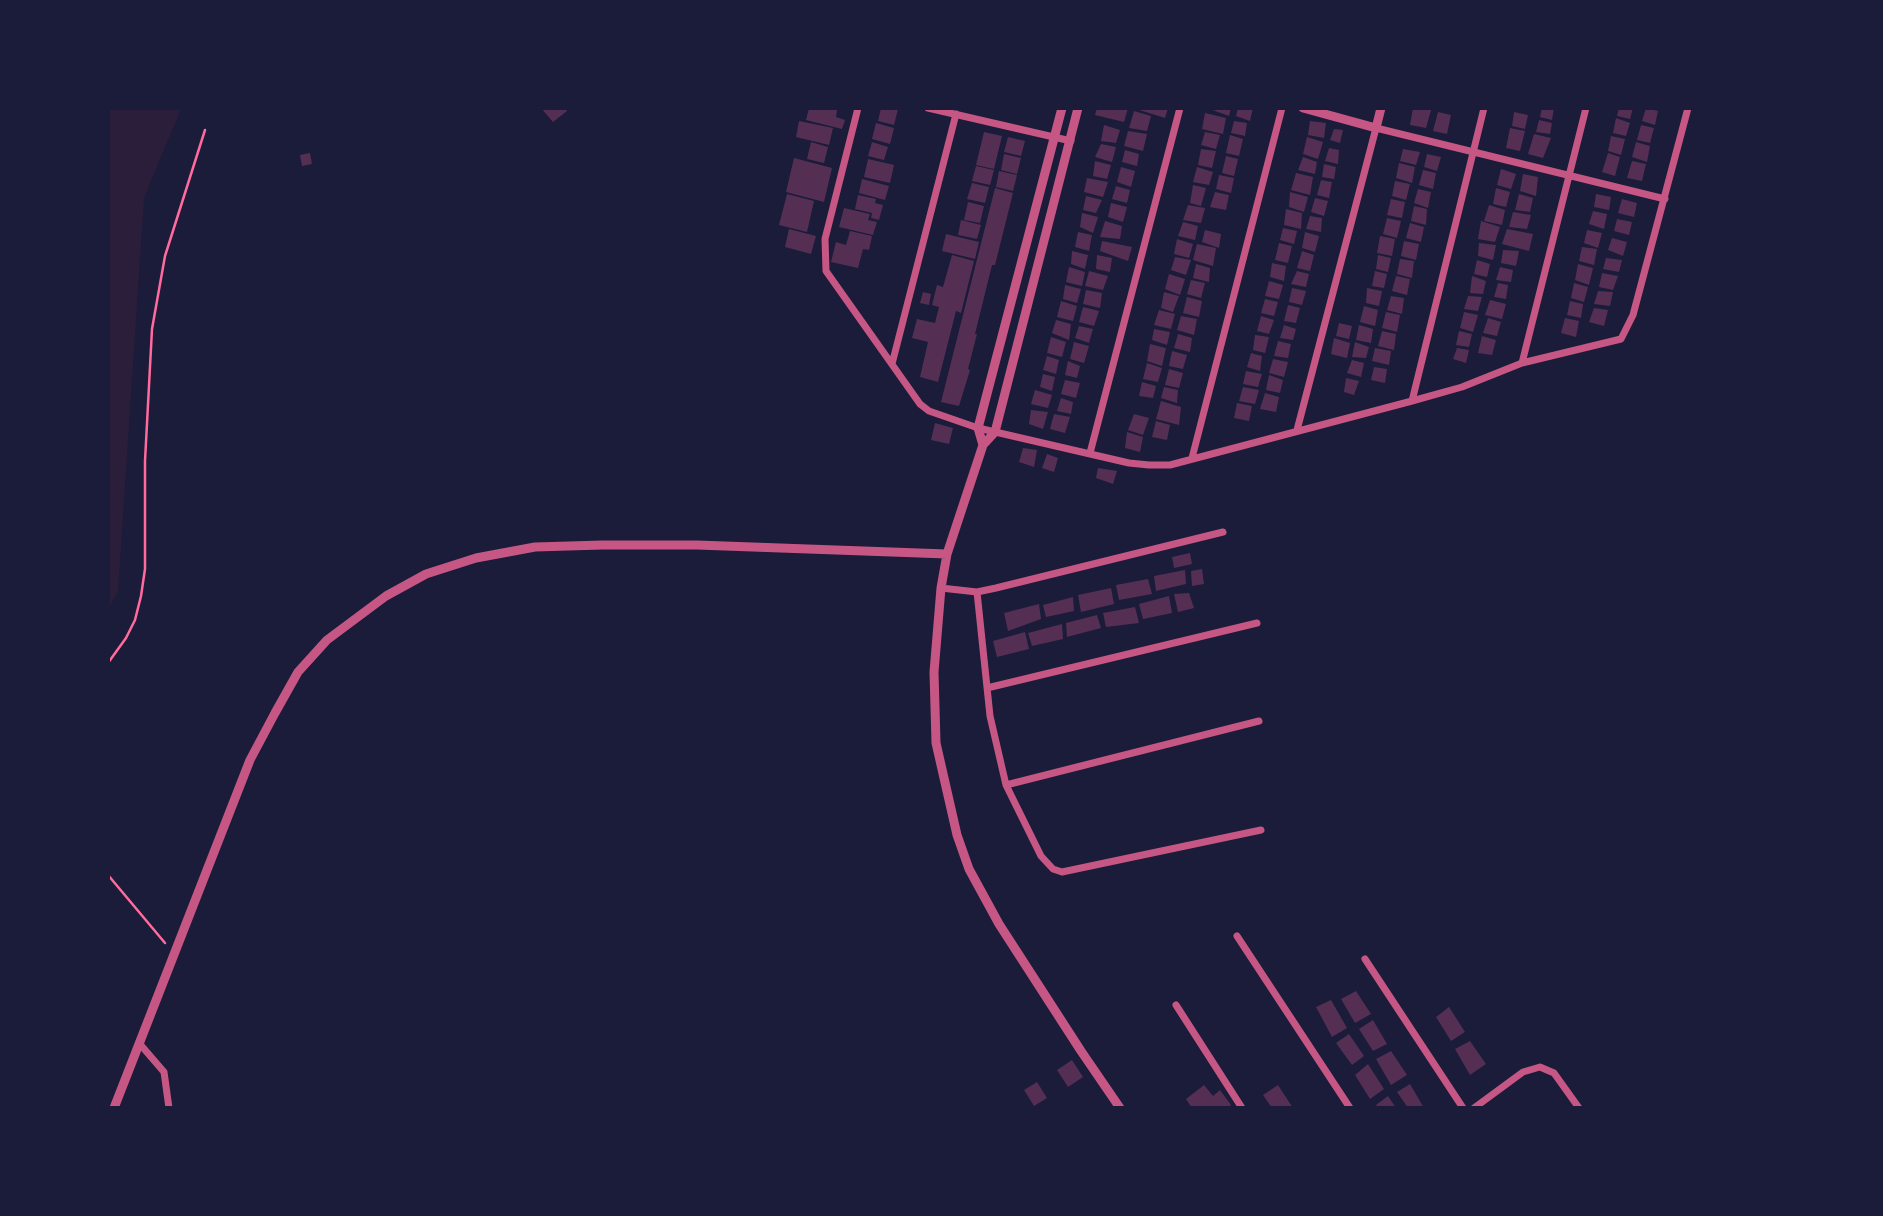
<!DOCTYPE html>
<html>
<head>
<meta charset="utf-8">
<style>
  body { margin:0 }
  #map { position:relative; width:1883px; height:1216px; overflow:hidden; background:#1b1b3a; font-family:"Public Sans",sans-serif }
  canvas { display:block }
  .frame { position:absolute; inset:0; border:110px solid #1b1b3a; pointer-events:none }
</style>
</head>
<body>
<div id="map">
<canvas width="1883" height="1216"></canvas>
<div class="frame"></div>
</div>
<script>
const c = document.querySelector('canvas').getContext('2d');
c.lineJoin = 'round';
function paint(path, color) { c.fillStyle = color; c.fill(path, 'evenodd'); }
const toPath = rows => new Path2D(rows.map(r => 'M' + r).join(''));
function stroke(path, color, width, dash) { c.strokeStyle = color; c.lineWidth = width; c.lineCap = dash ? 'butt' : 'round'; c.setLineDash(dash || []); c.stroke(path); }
const green = toPath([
  [109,108,181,109,144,198,118,592,109,607]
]);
const building = toPath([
  [541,108,565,108,567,111,553,122],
  [809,108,837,110,836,117,845,120,842,129,806,120],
  [881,108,898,109,894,125,878,121],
  [1097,108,1128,108,1124,122,1095,115],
  [1133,108,1168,108,1165,118],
  [1207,108,1231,108,1229,116],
  [1238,108,1253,108,1250,121,1236,116],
  [1413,108,1431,110,1426,128,1410,125],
  [1542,108,1554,108,1552,120,1540,117],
  [1619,108,1633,108,1630,119,1617,116],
  [1646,108,1658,111,1655,125,1642,121],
  [1134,111,1151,116,1147,131,1129,128],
  [1438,112,1451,115,1447,134,1433,131],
  [1514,112,1528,115,1525,129,1512,126],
  [1205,113,1226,118,1223,134,1202,129],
  [1616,118,1630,123,1626,136,1613,133],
  [1539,120,1552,123,1550,134,1536,132],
  [799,121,833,128,829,145,796,137],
  [1234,121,1247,123,1245,136,1231,133],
  [1310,121,1326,123,1324,138,1308,135],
  [876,123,894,128,890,144,872,139],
  [1104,125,1120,130,1116,143,1101,141],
  [1641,125,1654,128,1650,143,1637,140],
  [1510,128,1525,131,1520,151,1506,148],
  [1334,129,1343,130,1340,143,1330,140],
  [1128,131,1147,134,1143,151,1124,146],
  [984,132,1002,136,994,169,976,165],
  [1205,132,1220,135,1216,149,1201,145],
  [1534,134,1551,138,1543,158,1528,154],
  [1230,135,1243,139,1239,156,1226,153],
  [1611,136,1625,139,1621,155,1608,151],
  [1008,137,1025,141,1021,156,1004,152],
  [1307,137,1323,142,1318,159,1303,154],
  [811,142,828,147,824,163,807,159],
  [872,142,888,147,884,160,868,156],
  [1636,142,1650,146,1647,162,1632,157],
  [1101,144,1116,147,1112,162,1095,157],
  [1329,148,1339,150,1338,164,1325,161],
  [1201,149,1216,151,1212,168,1198,165],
  [1403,149,1420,152,1416,165,1400,161],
  [1125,150,1139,154,1137,166,1122,162],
  [310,153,312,164,302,166,300,155],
  [1608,153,1620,157,1615,176,1602,172],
  [1004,154,1021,158,1017,174,1001,170],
  [1427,154,1441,157,1437,171,1424,167],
  [1226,156,1238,159,1234,176,1222,173],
  [1303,157,1317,162,1315,174,1298,170],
  [794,158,832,168,824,202,786,192],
  [868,159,894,165,890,183,864,177],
  [1095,161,1111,165,1107,179,1093,176],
  [1632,161,1646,164,1642,181,1627,178],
  [1399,163,1415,167,1412,183,1396,178],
  [1324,164,1336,167,1334,179,1322,177],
  [976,166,994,170,990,185,972,181],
  [1121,167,1135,171,1131,187,1117,182],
  [1197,167,1213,172,1209,185,1193,182],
  [1501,169,1516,174,1511,189,1497,185],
  [1423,170,1436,173,1433,189,1419,185],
  [999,171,1017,175,1013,191,996,187],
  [1296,173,1313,177,1310,195,1291,190],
  [1523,174,1538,177,1536,196,1520,191],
  [1219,175,1234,178,1231,193,1216,189],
  [1087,178,1108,182,1103,197,1084,192],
  [862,179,889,186,885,200,859,193],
  [1321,180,1332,182,1329,198,1317,195],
  [1395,181,1410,184,1406,200,1392,196],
  [972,183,989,187,985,203,967,199],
  [1193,185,1206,188,1201,206,1190,203],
  [1116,186,1130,190,1127,203,1112,199],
  [995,188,1013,193,995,265,992,265,975,334,977,334,968,369,970,370,959,406,941,402],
  [1496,188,1510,192,1506,207,1493,204],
  [1418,189,1431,192,1428,208,1414,203],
  [1215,192,1229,195,1226,210,1210,207],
  [1290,192,1308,197,1304,212,1289,207],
  [787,194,814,201,807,232,779,225],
  [1519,194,1533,198,1530,212,1515,210],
  [1596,194,1611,197,1609,210,1594,207],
  [858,195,876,199,875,203,883,205,879,220,871,218,872,213,855,209],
  [1086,196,1102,200,1096,213,1083,210],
  [1315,198,1328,201,1324,216,1311,212],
  [1391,199,1405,202,1402,218,1387,215],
  [1622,199,1637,203,1634,217,1618,213],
  [968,202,984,206,980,223,964,220],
  [1111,203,1127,207,1123,222,1108,217],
  [1188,205,1205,208,1201,223,1183,220],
  [1489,205,1505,210,1502,225,1484,221],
  [1414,206,1427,209,1426,225,1411,221],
  [844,208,870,214,868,220,877,222,873,235,839,227],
  [1286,209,1302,213,1301,229,1284,225],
  [1593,211,1607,214,1604,229,1589,224],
  [1513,212,1531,215,1527,229,1509,227],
  [1082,213,1098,217,1093,233,1080,227],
  [1310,216,1322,218,1321,232,1306,229],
  [1387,218,1401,221,1397,238,1383,234],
  [1617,219,1632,222,1629,235,1614,231],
  [961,220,981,225,977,239,958,235],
  [1105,221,1122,226,1120,239,1100,237],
  [1481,221,1500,227,1495,242,1478,239],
  [1183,222,1198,226,1195,240,1178,236],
  [1410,223,1424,227,1421,242,1406,238],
  [1283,228,1297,231,1294,244,1280,240],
  [789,229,816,236,811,254,785,247],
  [1507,229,1533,234,1529,251,1502,244],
  [1205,230,1221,234,1219,248,1202,242],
  [1587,230,1602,233,1598,248,1584,243],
  [850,231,872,236,869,250,863,249,858,268,831,262,836,242,846,245],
  [1078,232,1092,235,1089,251,1075,247],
  [1305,232,1319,236,1315,252,1302,248],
  [946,234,979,242,975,259,942,251],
  [1380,236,1395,239,1392,256,1377,253],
  [1612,238,1627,242,1623,256,1608,250],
  [1177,239,1193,244,1189,258,1174,254],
  [1102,241,1132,247,1128,261,1100,251],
  [1404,241,1419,244,1416,260,1401,256],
  [1279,243,1292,246,1288,263,1275,260],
  [1479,243,1496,245,1493,260,1478,256],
  [1197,244,1216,248,1213,266,1193,260],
  [1582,247,1597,249,1594,265,1579,261],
  [1503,250,1519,251,1516,266,1501,263],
  [1072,251,1088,255,1085,269,1071,264],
  [1302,251,1314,255,1310,271,1297,268],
  [952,255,974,261,961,313,956,311,938,382,920,377,928,342,912,338,917,319,935,323,939,307,932,305,937,285,943,287],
  [1097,255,1112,258,1110,272,1096,269],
  [1378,255,1391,258,1388,272,1376,269],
  [1175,257,1191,260,1186,275,1171,270],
  [1606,258,1622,260,1619,272,1603,269],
  [1400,259,1414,261,1412,278,1397,274],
  [1477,260,1490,264,1487,277,1474,274],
  [1272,263,1286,266,1284,281,1270,277],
  [1196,264,1210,268,1209,282,1193,278],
  [1578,264,1593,268,1589,285,1575,280],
  [1069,267,1085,272,1082,286,1066,282],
  [1500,267,1513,270,1511,282,1496,280],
  [1089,271,1108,276,1103,290,1085,286],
  [1297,271,1309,274,1306,287,1291,284],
  [1375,271,1387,274,1384,288,1372,286],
  [1602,273,1618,276,1613,290,1599,287],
  [1169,274,1185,279,1180,295,1165,289],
  [1396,276,1410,279,1407,295,1392,291],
  [1472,276,1486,281,1483,294,1470,293],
  [1191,280,1205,283,1201,298,1187,294],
  [1269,281,1283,285,1279,299,1265,296],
  [1498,283,1508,285,1506,299,1494,297],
  [1574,283,1588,287,1584,302,1571,298],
  [1065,285,1081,289,1077,303,1063,299],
  [1292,288,1306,291,1302,305,1289,302],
  [1367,288,1382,291,1379,306,1366,303],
  [1086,290,1102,293,1100,308,1083,304],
  [1598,291,1613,292,1610,306,1594,304],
  [923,292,931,294,929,305,920,303],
  [1164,292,1179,296,1173,312,1161,308],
  [1391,296,1404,298,1402,314,1387,310],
  [1468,296,1482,297,1478,311,1464,309],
  [1187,297,1202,301,1199,317,1183,313],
  [1265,299,1278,302,1274,316,1261,313],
  [1490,300,1506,304,1502,319,1485,315],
  [1061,301,1077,306,1073,321,1057,317],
  [1570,301,1583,304,1581,318,1567,315],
  [1288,305,1300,308,1296,323,1284,321],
  [1364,306,1378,310,1375,326,1360,322],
  [1083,307,1099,311,1094,326,1079,322],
  [1594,308,1608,310,1604,326,1589,322],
  [1159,310,1175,314,1171,329,1154,325],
  [1386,312,1400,315,1397,332,1382,328],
  [1464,312,1478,315,1473,332,1460,328],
  [1181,316,1197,319,1194,335,1177,330],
  [1261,316,1274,320,1269,334,1257,331],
  [1488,318,1501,322,1497,336,1483,333],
  [1565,318,1579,321,1576,337,1561,333],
  [1056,320,1071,324,1069,340,1052,333],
  [1339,323,1352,326,1349,339,1336,336],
  [1284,325,1296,329,1293,340,1280,338],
  [1359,325,1373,329,1371,343,1356,340],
  [1079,326,1093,329,1089,343,1075,338],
  [1154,329,1170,332,1167,345,1152,340],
  [1382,331,1396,334,1394,350,1378,346],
  [1459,331,1472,334,1469,347,1456,345],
  [1178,334,1192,338,1190,352,1174,348],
  [1255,335,1269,337,1265,353,1253,350],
  [1482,336,1496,340,1492,355,1478,353],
  [1051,337,1066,342,1062,357,1047,353],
  [1334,338,1350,343,1347,358,1331,354],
  [1278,341,1291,344,1288,358,1274,356],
  [1074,342,1089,346,1084,363,1070,359],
  [1355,342,1369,347,1366,358,1352,357],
  [1150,344,1166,348,1162,366,1147,361],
  [1375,348,1391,351,1389,365,1372,361],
  [1457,348,1469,350,1466,363,1453,359],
  [1172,351,1187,355,1183,369,1169,366],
  [1251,353,1262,356,1260,371,1247,367],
  [1047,356,1059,360,1056,374,1043,370],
  [1273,359,1288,362,1284,377,1269,373],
  [1352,360,1364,363,1361,377,1347,373],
  [1068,361,1080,366,1077,378,1065,375],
  [1147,363,1162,368,1158,382,1143,379],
  [1374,367,1387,369,1385,383,1371,380],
  [1169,369,1183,373,1179,388,1165,385],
  [1246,371,1262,374,1258,387,1243,384],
  [1043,374,1055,377,1052,391,1040,387],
  [1269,375,1283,380,1280,393,1266,390],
  [1346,378,1359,381,1354,395,1344,392],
  [1065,380,1080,383,1076,398,1061,394],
  [1142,382,1156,386,1153,398,1139,396],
  [1164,387,1178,390,1177,403,1161,398],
  [1243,387,1259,390,1255,404,1239,401],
  [1035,390,1052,395,1048,408,1031,404],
  [1265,393,1279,397,1276,412,1260,409],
  [1061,398,1073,402,1071,414,1057,411],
  [1161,401,1181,407,1179,425,1156,419],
  [1237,403,1252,406,1249,421,1234,418],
  [1031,410,1048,412,1043,429,1029,424],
  [1054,414,1070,417,1065,433,1050,429],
  [1134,414,1149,418,1143,435,1128,430],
  [1156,421,1170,425,1167,440,1152,437],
  [935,423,953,428,949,444,931,440],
  [1127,432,1143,437,1140,452,1125,448],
  [1023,448,1037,450,1034,467,1019,462],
  [1047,454,1058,458,1054,472,1042,468],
  [1098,468,1117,471,1113,484,1096,478],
  [1190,553,1192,564,1174,568,1172,557],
  [1202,569,1204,584,1192,586,1191,571],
  [1185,570,1186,584,1156,591,1154,576],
  [1148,579,1152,594,1119,600,1116,585],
  [1111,588,1114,604,1081,612,1078,595],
  [1189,593,1194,608,1178,612,1174,594],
  [1169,596,1172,613,1143,619,1139,604],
  [1073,597,1074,611,1046,617,1043,605],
  [1039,604,1041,619,1008,631,1004,613],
  [1135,607,1139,623,1106,627,1103,613],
  [1097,615,1101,628,1067,637,1066,623],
  [1062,624,1063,639,1032,646,1028,633],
  [1025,632,1029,649,997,657,993,641],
  [1356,991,1371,1014,1355,1023,1341,999],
  [1331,1000,1347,1028,1332,1037,1316,1007],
  [1449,1007,1465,1032,1451,1041,1436,1017],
  [1373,1020,1387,1044,1373,1051,1359,1029],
  [1349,1034,1364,1056,1352,1065,1336,1043],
  [1470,1041,1486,1064,1470,1075,1455,1049],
  [1391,1051,1407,1075,1391,1085,1376,1059],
  [1072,1060,1083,1077,1068,1087,1057,1070],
  [1368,1064,1384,1089,1370,1099,1355,1075],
  [1037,1082,1047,1098,1034,1106,1024,1090],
  [1410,1084,1424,1108,1408,1108,1397,1092],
  [1204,1085,1213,1096,1220,1090,1231,1105,1227,1108,1192,1108,1186,1099],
  [1278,1085,1293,1108,1272,1108,1263,1095],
  [1388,1096,1396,1108,1378,1108,1376,1105]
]);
const path = toPath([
  [108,663,126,638,135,620,141,596,145,569,145,461,152,329,165,256,205,130],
  [108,875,165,943]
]);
const minor = toPath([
  [858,108,825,239,826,271,920,404,929,411,978,428,1129,463,1149,465,1170,465,1412,401,1462,387,1522,363,1621,339,1633,315,1688,108],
  [928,108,1071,141],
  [1522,363,1586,108],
  [892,364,956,114],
  [1412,401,1484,108],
  [1297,430,1376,128,1665,199],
  [1090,453,1180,108],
  [1192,458,1282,108],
  [941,588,977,592,996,588,1223,532],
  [977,592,990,716,1006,785,1041,856,1053,869,1062,872,1261,830],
  [987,688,1257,623],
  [1006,785,1259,721],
  [1237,936,1350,1108],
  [1365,959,1463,1108],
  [1176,1005,1242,1108],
  [139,1043,164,1072,169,1108],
  [1474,1108,1523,1072,1540,1067,1554,1073,1579,1108]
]);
const tertiary = toPath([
  [1078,108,995,432,983,445,947,554,941,588,934,672,936,743,957,835,969,869,999,924,1081,1051,1120,1108],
  [1303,108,1376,128,1381,108],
  [983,445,978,428,1062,108],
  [114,1108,250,760,275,713,298,672,327,640,386,596,426,574,476,558,535,547,602,545,697,545,947,554]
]);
paint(green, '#2a1e3b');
paint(building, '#542f53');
stroke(path, '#ff6b9d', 2.5);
stroke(minor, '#c65784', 7);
stroke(tertiary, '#c65784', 9);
</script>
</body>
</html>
